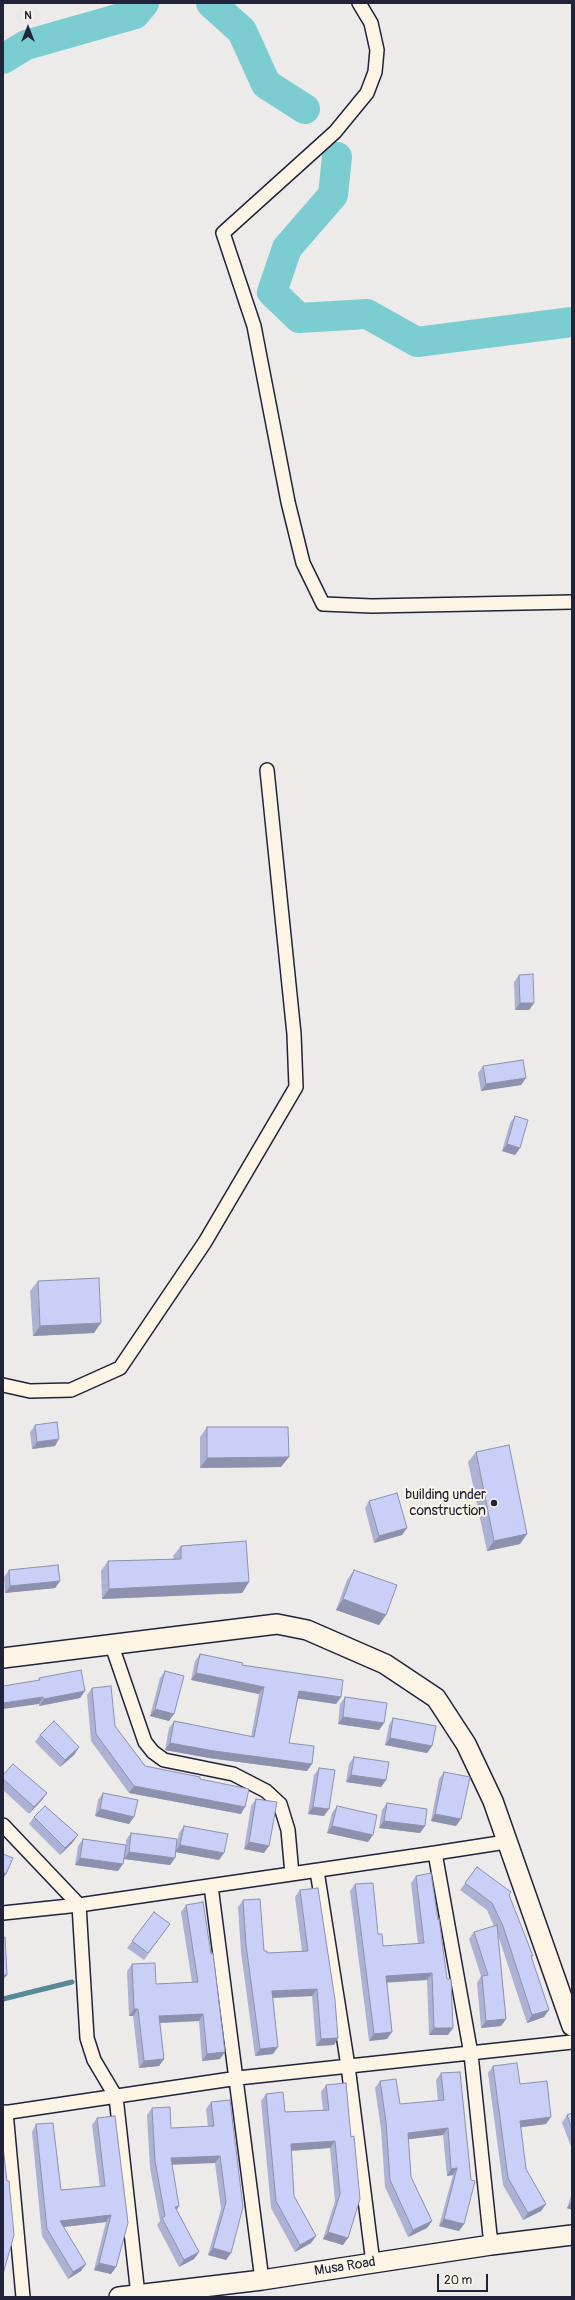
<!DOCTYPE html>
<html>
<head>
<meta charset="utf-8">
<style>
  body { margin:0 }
  #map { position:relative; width:575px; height:2300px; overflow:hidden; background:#edeaea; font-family:Pangolin,sans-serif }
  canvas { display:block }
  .frame { position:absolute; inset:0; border:4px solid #22223b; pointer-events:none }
  .north { position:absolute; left:8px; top:8px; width:40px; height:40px; -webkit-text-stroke:3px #fcf5e5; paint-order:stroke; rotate:0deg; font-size:11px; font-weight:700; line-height:16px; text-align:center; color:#22223b }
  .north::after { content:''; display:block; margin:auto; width:14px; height:18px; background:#22223b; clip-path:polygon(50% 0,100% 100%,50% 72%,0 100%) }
  .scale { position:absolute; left:437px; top:2274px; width:51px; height:18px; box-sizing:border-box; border:2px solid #22223b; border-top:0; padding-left:5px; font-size:12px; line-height:14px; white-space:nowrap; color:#22223b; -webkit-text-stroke:3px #fcf5e5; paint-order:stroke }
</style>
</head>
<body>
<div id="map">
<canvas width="575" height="2300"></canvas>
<div class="frame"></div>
<div class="north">N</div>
<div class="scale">20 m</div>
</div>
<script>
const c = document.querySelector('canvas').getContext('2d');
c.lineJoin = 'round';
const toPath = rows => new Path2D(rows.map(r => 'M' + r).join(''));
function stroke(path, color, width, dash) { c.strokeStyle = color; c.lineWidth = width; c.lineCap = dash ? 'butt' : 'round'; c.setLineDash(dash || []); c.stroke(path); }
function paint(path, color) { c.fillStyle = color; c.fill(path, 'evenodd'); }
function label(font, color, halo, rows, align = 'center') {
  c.font = font + ' Pangolin,sans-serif'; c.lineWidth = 4; c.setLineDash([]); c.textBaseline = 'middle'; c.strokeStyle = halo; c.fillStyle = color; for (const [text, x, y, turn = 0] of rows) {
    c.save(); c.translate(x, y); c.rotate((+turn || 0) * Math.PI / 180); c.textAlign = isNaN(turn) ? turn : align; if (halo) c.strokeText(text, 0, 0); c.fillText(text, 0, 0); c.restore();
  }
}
const stream = toPath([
  [3,1999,72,1982]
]);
const river = toPath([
  [211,3,242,31,266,84,305,109],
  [3,59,26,45,135,14,144,3],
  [337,157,333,195,287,248,272,292,299,318,367,314,417,342,572,322]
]);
const street = toPath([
  [359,3,371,23,377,50,375,72,367,93,335,132,223,233,254,326,288,502,303,563,323,604,372,606,572,602],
  [3,1385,30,1391,71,1390,120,1368,205,1242,296,1087,294,1034,267,770],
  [111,1643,145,1742,153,1752,164,1760,233,1774,266,1791,280,1804,288,1830,292,1874],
  [3,1825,79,1905,87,2038,94,2060,116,2097,138,2295],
  [317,1871,348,2066,373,2263],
  [211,1886,262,2280],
  [3,1913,79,1905,435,1853],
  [6,2112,23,2297],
  [3,2113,238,2078,572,2042],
  [491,2245,471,2054,435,1853,506,1842]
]);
const secondary = toPath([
  [3,1658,277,1624,307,1630,385,1664,436,1698,466,1744,493,1801,572,2026],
  [119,2297,262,2280,491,2245,572,2235]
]);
const wall = toPath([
  [519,975,534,1003,529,1010,515,1010,514,982],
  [483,1066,526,1078,521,1085,481,1091,478,1073],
  [515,1116,520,1148,515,1155,502,1151,510,1123],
  [38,1281,94,1333,33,1336,30,1291],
  [35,1425,55,1446,32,1449,30,1432],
  [207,1427,281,1467,200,1468,200,1437],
  [476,1452,527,1534,520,1544,487,1551,468,1462],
  [369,1501,407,1528,402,1535,374,1543,365,1508],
  [181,1546,249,1582,242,1593,102,1599,101,1571,108,1561,174,1559,173,1556],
  [9,1570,60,1581,55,1588,5,1593,4,1577],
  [354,1570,386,1615,379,1625,336,1610,347,1580],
  [200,1654,242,1665,341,1697,336,1704,298,1698,289,1743,307,1771,209,1758,165,1750,169,1728,174,1721,251,1737,259,1694,191,1680,195,1661],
  [165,1671,169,1721,150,1716,160,1678],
  [39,1678,85,1691,80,1698,39,1706,38,1681],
  [92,1688,115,1726,145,1766,200,1779,241,1814,129,1793,91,1741,87,1695],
  [345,1697,384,1723,379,1730,338,1724,340,1704],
  [393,1718,432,1746,427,1753,385,1745,389,1725],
  [40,1735,79,1747,74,1755,60,1767,35,1742],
  [354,1757,386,1780,381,1787,346,1782,349,1764],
  [319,1768,324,1816,308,1814,314,1775],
  [444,1772,456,1826,431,1821,439,1779],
  [3,1775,47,1793,42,1800,29,1814,3,1790],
  [103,1793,134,1817,129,1824,95,1816,98,1800],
  [256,1799,264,1853,244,1849,251,1806],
  [387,1803,425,1826,420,1833,379,1828,382,1810],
  [337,1806,368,1842,327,1833,332,1813],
  [34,1817,73,1842,60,1855,29,1824],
  [184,1826,219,1860,176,1852,175,1858,170,1865,124,1859,118,1871,75,1865,78,1846,83,1839,126,1845,126,1840,131,1833,176,1847,179,1833],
  [477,1867,509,1895,532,1957,544,2017,527,2023,498,1935,506,2019,501,2026,481,2028,477,1983,481,1976,469,1939,474,1932,494,1926,487,1910,460,1890],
  [416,1876,448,2035,429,2035,427,1980,387,1982,392,2032,387,2039,369,2041,350,1891,355,1884,383,1946,418,1944,411,1883],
  [300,1890,338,2038,334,2045,316,2046,312,1996,273,1998,273,2054,255,2056,241,1952,238,1907,243,1900,264,1951,267,1953,302,1951,295,1897],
  [186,1905,220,2059,202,2061,199,2021,160,2023,164,2059,159,2066,139,2068,133,2016,129,2016,127,1971,132,1964,156,1984,192,1982,181,1912],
  [154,1912,170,1924,144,1960,127,1948],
  [493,2066,520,2084,546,2124,521,2127,526,2169,546,2204,541,2211,523,2220,503,2185,488,2073],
  [460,2072,464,2224,459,2231,439,2226,453,2175,447,2176,443,2135,408,2139,411,2177,432,2221,427,2228,408,2237,385,2187,381,2129,375,2088,380,2081,400,2104,438,2101,436,2080,441,2073],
  [346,2083,343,2245,323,2239,335,2201,330,2148,291,2151,294,2196,316,2236,311,2243,295,2252,271,2208,261,2101,266,2094,285,2112,323,2110,321,2092,326,2085],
  [230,2100,231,2253,226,2260,208,2255,221,2209,215,2163,172,2164,177,2210,199,2252,194,2259,179,2267,157,2225,160,2221,150,2168,147,2115,152,2108,171,2128,208,2127,206,2109,211,2102],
  [572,2113,572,2149,562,2123,567,2115],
  [115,2116,116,2267,111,2274,94,2270,106,2222,63,2227,81,2271,68,2279,42,2236,32,2132,36,2124,61,2190,100,2187,92,2125,97,2118],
  [572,2193,572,2210,567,2208]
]);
const shadedWall = toPath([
  [520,1003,534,1003,529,1010,515,1010],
  [526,1078,521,1085,481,1091,486,1084],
  [507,1144,520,1148,515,1155,502,1151],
  [101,1323,94,1333,33,1336,40,1326],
  [59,1439,55,1446,32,1449,37,1442],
  [289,1457,281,1467,200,1468,207,1458],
  [407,1528,402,1535,374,1543,379,1536],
  [527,1534,520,1544,487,1551,494,1541],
  [60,1581,55,1588,5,1593,10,1586],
  [249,1582,242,1593,102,1599,109,1589],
  [343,1599,386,1615,379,1625,336,1610],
  [196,1673,264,1687,259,1694,191,1680],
  [85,1691,80,1698,39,1706,44,1699],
  [299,1691,341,1697,336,1704,294,1698],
  [43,1697,39,1704,3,1709,3,1703],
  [155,1709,174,1714,169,1721,150,1716],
  [343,1717,384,1723,379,1730,338,1724],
  [390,1738,432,1746,427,1753,385,1745],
  [170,1743,312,1764,307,1771,209,1758,165,1750],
  [79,1747,74,1755,60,1767,65,1760],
  [351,1775,386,1780,381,1787,346,1782],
  [134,1786,245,1807,241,1814,129,1793],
  [47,1793,42,1800,29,1814,34,1807],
  [313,1807,329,1809,324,1816,308,1814],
  [100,1809,134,1817,129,1824,95,1816],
  [435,1814,461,1819,456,1826,431,1821],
  [384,1821,425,1826,420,1833,379,1828],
  [332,1826,373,1835,368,1842,327,1833],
  [78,1835,73,1842,60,1855,65,1848],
  [249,1842,269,1846,264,1853,244,1849],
  [180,1845,224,1853,219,1860,175,1852],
  [129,1852,175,1858,170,1865,124,1859],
  [80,1858,123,1864,118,1871,75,1865],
  [3,1872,6,1874,3,1879],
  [432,1973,427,1980,381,1983,386,1976],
  [3,1975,7,1975,3,1980],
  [317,1989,312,1996,267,1998,272,1991],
  [134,2009,138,2009,133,2016,129,2016],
  [549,2010,544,2017,527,2023,532,2015],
  [203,2014,199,2021,154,2023,159,2016],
  [506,2019,501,2026,481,2028,486,2021],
  [434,2028,453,2028,448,2035,429,2035],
  [392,2032,387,2039,369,2041,374,2034],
  [338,2038,334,2045,316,2046,321,2039],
  [278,2047,273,2054,255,2056,260,2049],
  [225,2052,220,2059,202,2061,207,2054],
  [164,2059,159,2066,139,2068,144,2061],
  [551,2117,546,2124,515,2128,520,2121],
  [448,2128,443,2135,403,2140,408,2133],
  [335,2141,330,2148,286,2151,291,2144],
  [220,2156,215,2163,166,2165,171,2158],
  [457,2168,453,2175,447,2176,451,2169],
  [572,2202,572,2210,567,2208],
  [546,2204,541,2211,523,2220,528,2213],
  [179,2206,175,2213,175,2207],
  [111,2215,106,2222,55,2228,60,2221],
  [444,2219,464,2224,459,2231,439,2226],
  [432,2221,427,2228,408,2237,413,2230],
  [328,2232,348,2238,343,2245,323,2239],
  [316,2236,311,2243,295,2252,300,2245],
  [213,2248,231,2253,226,2260,208,2255],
  [199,2252,194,2259,179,2267,184,2260],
  [99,2263,116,2267,111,2274,94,2270],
  [86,2264,81,2271,68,2279,73,2272]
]);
const building = toPath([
  [533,974,534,1003,520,1003,519,975,533,974],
  [523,1060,526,1078,486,1084,483,1066,523,1060],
  [515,1116,528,1120,520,1148,507,1144,515,1116],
  [99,1278,101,1323,40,1326,38,1281,99,1278],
  [57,1422,59,1439,37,1442,35,1425,57,1422],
  [207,1427,288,1427,289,1457,207,1458,207,1427],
  [509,1445,527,1534,494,1541,476,1452,509,1445],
  [397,1493,407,1528,379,1536,369,1501,397,1493],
  [246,1541,249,1582,109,1589,108,1561,181,1559,181,1546,246,1541],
  [58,1565,60,1581,10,1586,9,1570,58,1565],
  [354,1570,397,1585,386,1615,343,1599,354,1570],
  [200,1654,243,1663,242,1665,343,1680,341,1697,299,1691,289,1743,314,1746,312,1764,214,1751,170,1743,174,1721,254,1737,264,1687,196,1673,200,1654],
  [81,1670,85,1691,44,1699,43,1697,3,1703,3,1686,40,1680,39,1678,81,1670],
  [165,1671,184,1676,174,1714,155,1709,165,1671],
  [111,1686,115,1726,145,1766,200,1777,200,1779,249,1789,245,1807,134,1786,96,1734,92,1688,111,1686],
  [345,1697,387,1703,384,1723,343,1717,345,1697],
  [393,1718,436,1726,432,1746,390,1738,393,1718],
  [54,1721,79,1747,65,1760,40,1735,54,1721],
  [354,1757,389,1762,386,1780,351,1775,354,1757],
  [13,1764,47,1793,34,1807,3,1779,3,1775,13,1764],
  [319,1768,335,1770,329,1809,313,1807,319,1768],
  [444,1772,470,1777,461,1819,435,1814,444,1772],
  [103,1793,138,1800,134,1817,100,1809,103,1793],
  [256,1799,277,1802,269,1846,249,1842,256,1799],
  [387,1803,427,1809,425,1826,384,1821,387,1803],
  [45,1806,78,1835,65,1848,34,1817,45,1806],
  [337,1806,377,1815,373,1835,332,1826,337,1806],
  [184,1826,228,1834,224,1853,180,1845,184,1826],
  [131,1833,177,1839,175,1858,129,1852,131,1833],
  [83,1839,126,1845,123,1864,80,1858,83,1839],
  [3,1854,13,1858,6,1874,3,1872,3,1854],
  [477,1867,511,1892,509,1895,533,1956,531,1956,549,2010,532,2015,503,1926,492,1903,465,1883,477,1867],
  [431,1873,438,1920,439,1918,447,1979,451,1979,453,2028,434,2028,432,1973,386,1976,392,2032,374,2034,355,1884,373,1883,378,1934,382,1934,383,1946,424,1943,416,1876,431,1873],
  [318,1888,335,2000,338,2038,321,2039,317,1989,272,1991,278,2047,260,2049,246,1945,243,1900,260,1899,264,1951,267,1951,267,1953,308,1951,300,1890,318,1888],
  [203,1902,211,1954,213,1953,225,2052,207,2054,203,2014,159,2016,164,2059,144,2061,138,2009,134,2009,132,1964,155,1963,156,1984,198,1982,186,1905,203,1902],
  [154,1912,170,1924,148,1953,132,1941,154,1912],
  [497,1925,506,2019,486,2021,482,1976,488,1975,474,1932,497,1925],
  [3,1937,5,1937,7,1975,3,1975,3,1937],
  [517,2063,520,2084,547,2081,551,2117,520,2121,526,2169,546,2204,528,2213,508,2178,493,2066,517,2063],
  [460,2072,471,2180,475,2181,464,2224,444,2219,457,2168,451,2169,448,2128,408,2133,411,2177,432,2221,413,2230,390,2180,386,2122,380,2081,396,2079,400,2104,444,2100,441,2073,460,2072],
  [346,2083,351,2137,354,2136,360,2199,348,2238,328,2232,340,2194,335,2141,291,2144,294,2196,316,2236,300,2245,276,2201,266,2094,283,2092,285,2112,329,2110,326,2085,346,2083],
  [230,2100,243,2207,231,2253,213,2248,226,2202,220,2156,171,2158,179,2206,175,2207,199,2252,184,2260,162,2218,165,2216,155,2161,152,2108,170,2107,171,2128,214,2126,211,2102,230,2100],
  [572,2113,572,2129,567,2115,572,2113],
  [115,2116,128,2223,116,2267,99,2263,111,2215,60,2221,86,2264,73,2272,47,2229,36,2124,53,2123,61,2190,105,2186,97,2118,115,2116],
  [3,2147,7,2181,9,2181,14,2235,3,2274,3,2147]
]);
const markers = [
  [494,1503,4,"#22223b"]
];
const poiNames = [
  ["building under",486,1495],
  ["construction",486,1511]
];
const streetNames = [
  ["Musa Road",345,2267,-9]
];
stroke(stream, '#578996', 5);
stroke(river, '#7bcdd2', 30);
stroke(street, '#22223b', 16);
stroke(secondary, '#22223b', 22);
stroke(street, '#fcf5e5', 13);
stroke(secondary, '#fcf5e5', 19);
paint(wall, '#adb2d4');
paint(shadedWall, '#8d91ad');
paint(building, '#c9cff7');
stroke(building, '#8d91ad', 1);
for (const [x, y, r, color] of markers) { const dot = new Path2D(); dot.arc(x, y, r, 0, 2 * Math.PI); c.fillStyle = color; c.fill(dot); stroke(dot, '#fcf5e5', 1.5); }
label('14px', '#22223b', '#fcf5e5', poiNames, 'right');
label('14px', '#22223b', '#fcf5e5', streetNames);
</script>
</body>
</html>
